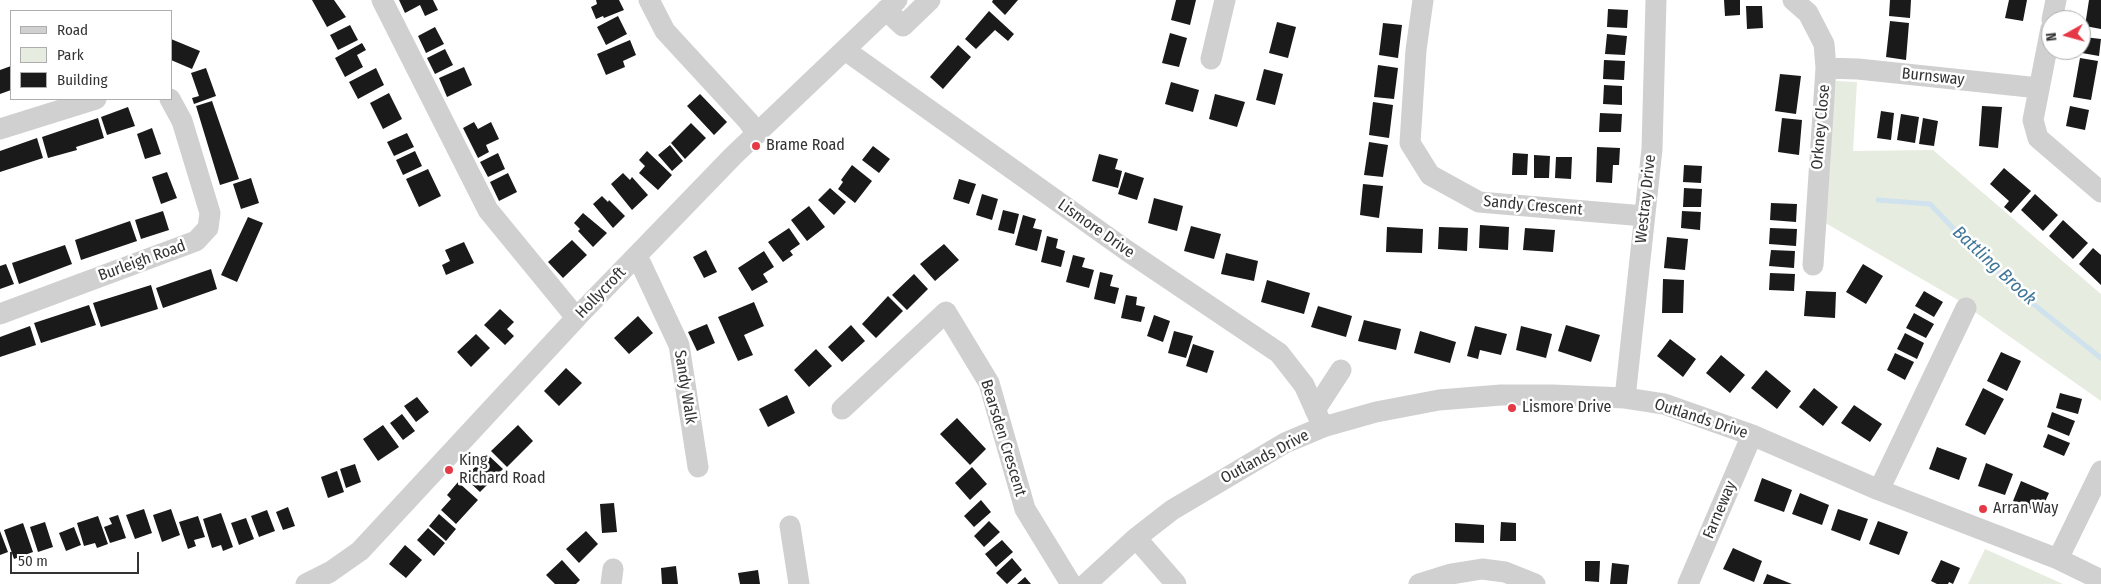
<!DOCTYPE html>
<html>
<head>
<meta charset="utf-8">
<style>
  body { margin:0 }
  #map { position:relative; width:2101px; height:584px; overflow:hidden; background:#fff; font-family:"Fira Sans Condensed",sans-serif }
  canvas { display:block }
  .legend { position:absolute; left:10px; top:10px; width:162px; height:90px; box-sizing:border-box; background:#fff; border:1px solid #adadad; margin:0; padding:6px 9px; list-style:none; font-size:15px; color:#333 }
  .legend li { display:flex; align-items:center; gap:10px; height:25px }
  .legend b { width:25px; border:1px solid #adadad }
  .north { position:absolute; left:2041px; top:10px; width:50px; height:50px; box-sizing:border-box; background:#fff; border:1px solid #adadad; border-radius:50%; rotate:263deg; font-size:14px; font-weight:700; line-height:20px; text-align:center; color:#333 }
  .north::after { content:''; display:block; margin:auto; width:18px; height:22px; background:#e63946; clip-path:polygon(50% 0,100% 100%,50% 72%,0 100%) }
  .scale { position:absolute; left:10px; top:552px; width:129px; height:22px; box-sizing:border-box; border:2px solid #333; border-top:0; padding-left:6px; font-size:15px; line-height:18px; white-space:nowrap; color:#333; -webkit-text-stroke:4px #fff; paint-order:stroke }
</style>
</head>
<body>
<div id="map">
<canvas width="2101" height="584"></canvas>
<ul class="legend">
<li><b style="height:6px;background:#d0d0d0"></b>Road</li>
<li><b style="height:14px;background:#e6ecdf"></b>Park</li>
<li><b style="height:14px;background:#1a1a1a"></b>Building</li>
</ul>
<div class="north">N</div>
<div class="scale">50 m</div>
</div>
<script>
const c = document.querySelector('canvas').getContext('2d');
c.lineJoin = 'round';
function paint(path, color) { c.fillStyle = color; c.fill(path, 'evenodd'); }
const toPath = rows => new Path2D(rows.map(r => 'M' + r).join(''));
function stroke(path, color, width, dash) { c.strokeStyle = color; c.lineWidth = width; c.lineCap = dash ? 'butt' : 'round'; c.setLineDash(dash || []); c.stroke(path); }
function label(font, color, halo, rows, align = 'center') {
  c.font = font + ' "Fira Sans Condensed",sans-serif'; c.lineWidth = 5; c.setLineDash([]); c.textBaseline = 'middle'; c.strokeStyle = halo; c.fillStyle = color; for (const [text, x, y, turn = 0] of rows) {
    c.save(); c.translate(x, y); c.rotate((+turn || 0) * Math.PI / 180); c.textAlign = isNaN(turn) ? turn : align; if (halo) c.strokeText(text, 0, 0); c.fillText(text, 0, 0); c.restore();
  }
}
const green = toPath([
  [1836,81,1857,82,1853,151,1933,150,2101,294,2101,401,1958,300,1822,221],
  [1985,549,2063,584,1968,584]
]);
const stream = toPath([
  [1878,200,1930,204,1972,248,2032,303,2101,358]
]);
const building = toPath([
  [312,0,334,0,346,17,327,27],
  [399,0,433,0,438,10,425,16,420,5,405,13],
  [596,0,619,0,624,10,604,18,603,16,596,19,591,7,597,4],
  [993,0,1018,0,1005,15,992,2],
  [1176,0,1196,0,1190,25,1171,20],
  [1724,0,1740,0,1740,15,1725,16],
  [1890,0,1911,0,1910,18,1889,16],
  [2009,0,2027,0,2023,21,2005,18],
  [2089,0,2101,0,2101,29,2085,26],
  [1746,6,1762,6,1763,28,1747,29],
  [1608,9,1628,10,1627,28,1607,27],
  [989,11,1014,34,1008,41,995,30,976,49,965,39],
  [618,16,627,34,606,45,597,27],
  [1890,21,1909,23,1906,60,1886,57],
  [1277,22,1296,27,1288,58,1269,53],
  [1383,23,1402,25,1398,58,1379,55],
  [350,25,358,40,338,50,330,35],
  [435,27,444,44,426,53,418,36],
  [1170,33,1187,38,1179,67,1162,63],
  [1607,34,1627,36,1625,55,1605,54],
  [2084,37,2101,39,2099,56,2082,53],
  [171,39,200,51,192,69,171,60],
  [630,40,636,55,623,61,625,67,606,75,597,54],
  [362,43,366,50,357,55,363,67,345,77,335,58],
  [958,45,971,57,943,89,930,77],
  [445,49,453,65,435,74,427,58],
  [2080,58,2098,61,2091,100,2073,97],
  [1604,60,1625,61,1624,80,1603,79],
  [1378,65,1398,68,1394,99,1374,97],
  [11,66,11,90,0,94,0,70],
  [464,67,472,85,447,97,439,78],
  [206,68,216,96,194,104,192,98,199,96,191,73],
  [376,68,384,85,358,99,349,82],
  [1264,69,1283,74,1275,105,1256,100],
  [1780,74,1801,76,1796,114,1775,111],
  [1171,82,1199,90,1193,112,1165,104],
  [1604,85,1622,86,1622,105,1603,104],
  [389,93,402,119,383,129,370,103],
  [700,94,727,122,714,135,687,106],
  [1215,94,1245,102,1237,127,1209,119],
  [212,101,239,179,220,185,196,106],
  [1373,102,1393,105,1389,138,1369,135],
  [1982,106,2002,107,1998,148,1979,146],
  [2070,106,2089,110,2085,130,2066,126],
  [128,107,135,126,107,135,101,117],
  [1881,111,1894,113,1891,140,1877,138],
  [1600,113,1622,114,1621,132,1599,132],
  [1901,114,1919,117,1915,143,1897,140],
  [98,118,104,138,76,147,77,150,48,158,42,137],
  [1782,118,1802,120,1799,155,1778,152],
  [1923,118,1938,121,1934,146,1919,144],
  [474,122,478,129,491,122,499,139,486,145,489,152,478,158,463,128],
  [691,123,706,138,685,159,671,143],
  [152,128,161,154,145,159,137,134],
  [407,133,414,147,394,156,387,142],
  [37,138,43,158,0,172,0,151],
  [1369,142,1388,145,1383,177,1364,175],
  [670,145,683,161,672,171,658,155],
  [873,146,890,159,879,173,862,160],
  [1597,147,1620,148,1619,165,1613,165,1612,183,1596,182],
  [415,151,422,166,403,175,396,160],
  [647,151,672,175,658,190,639,173,645,166,639,160],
  [498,153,505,169,488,177,480,162],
  [1513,153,1528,154,1527,175,1512,175],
  [1099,154,1118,159,1115,169,1122,171,1118,188,1092,181],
  [1534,155,1550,156,1549,178,1534,178],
  [1556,157,1572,157,1571,179,1555,178],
  [852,165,872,181,855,203,838,189,843,182,841,180],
  [1684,165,1702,166,1701,183,1683,182],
  [2004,168,2031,191,2011,213,2004,207,2009,201,1990,184],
  [428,169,441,196,419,207,406,179],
  [167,172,177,198,161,204,152,177],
  [1125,172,1144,178,1137,200,1118,194],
  [508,173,517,192,499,201,490,182],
  [623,173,630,180,632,177,648,195,632,210,611,184],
  [251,178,259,203,241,209,233,184],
  [959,179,976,184,969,204,953,199],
  [1363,184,1383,186,1379,218,1360,215],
  [830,188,846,202,834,215,818,200],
  [1684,188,1702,189,1701,207,1683,207],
  [982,194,998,199,992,220,976,215],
  [2035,194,2058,215,2043,231,2021,210],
  [602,196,608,202,609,200,625,216,613,228,593,204],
  [1154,198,1183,206,1177,231,1148,223],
  [1771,203,1797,204,1796,222,1770,220],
  [809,206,825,227,807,241,791,220],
  [1003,210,1019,214,1014,234,998,230],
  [163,211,169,230,141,239,135,220],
  [1682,211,1701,212,1700,230,1681,228],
  [583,213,607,233,593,247,578,231,580,229,574,223],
  [1023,215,1036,219,1033,228,1042,230,1037,251,1015,245],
  [248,217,263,223,237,282,221,275],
  [2063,220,2088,243,2073,259,2049,236],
  [130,221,137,241,81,260,75,240],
  [1480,225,1509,227,1508,250,1479,248],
  [1191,226,1221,234,1214,259,1184,251],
  [1387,227,1423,229,1422,253,1386,252],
  [1439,227,1468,228,1467,251,1438,249],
  [789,228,800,244,790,251,793,255,783,262,768,242],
  [1525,228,1555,230,1553,252,1523,250],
  [1770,228,1797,229,1796,246,1769,244],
  [1047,236,1058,239,1056,248,1065,251,1061,267,1041,262],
  [1667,237,1688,239,1685,270,1664,268],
  [572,240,587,255,563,278,548,262],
  [464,242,474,263,446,275,442,265,450,261,445,250],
  [944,244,959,260,935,281,920,264],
  [65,245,72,264,19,284,12,263],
  [2093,248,2101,255,2101,285,2079,264],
  [706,250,717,272,704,278,693,257],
  [1771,250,1795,251,1794,268,1769,266],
  [764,251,774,267,763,274,768,282,752,291,738,268],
  [1226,253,1258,261,1254,281,1221,274],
  [1073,255,1085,258,1082,267,1094,270,1089,288,1066,282],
  [6,264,14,284,0,289,0,266],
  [1863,264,1883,276,1866,304,1846,292],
  [211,269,217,289,163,308,156,288],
  [1100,272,1113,275,1110,286,1119,288,1115,304,1094,299],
  [1770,273,1795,274,1794,291,1769,290],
  [914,274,928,289,907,310,892,295],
  [1663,279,1684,280,1683,313,1662,313],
  [1267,280,1310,293,1304,314,1261,302],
  [151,285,158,309,101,327,93,303],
  [1806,291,1836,292,1835,318,1804,316],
  [1924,291,1943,302,1934,317,1915,306],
  [1126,295,1137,297,1136,305,1145,307,1141,322,1121,318],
  [888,296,903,311,876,338,862,324],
  [754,302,764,326,744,335,753,355,738,361,718,317],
  [89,305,96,325,41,343,34,323],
  [1318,306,1352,316,1346,337,1311,327],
  [500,309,514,322,507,329,514,336,505,345,484,325],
  [1914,313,1934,324,1926,338,1906,328],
  [1154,315,1170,321,1163,342,1147,336],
  [638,316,653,333,629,354,614,338],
  [1364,320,1401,329,1396,350,1358,341],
  [707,324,715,343,697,351,688,332],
  [851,325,865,341,842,362,828,347],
  [1566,325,1600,335,1591,362,1558,351],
  [30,326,36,345,0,357,0,337],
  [1475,326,1507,334,1501,355,1480,350,1478,359,1467,356],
  [1521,326,1552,334,1546,358,1516,350],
  [1174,331,1193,336,1186,358,1168,353],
  [1420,331,1456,342,1450,363,1414,353],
  [1905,333,1924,343,1917,359,1897,349],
  [476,334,490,348,471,367,457,352],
  [1670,339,1696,359,1683,377,1657,356],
  [1193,344,1214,351,1207,373,1186,366],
  [816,349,832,366,809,387,794,370],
  [2001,352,2021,361,2007,391,1987,381],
  [1895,353,1914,362,1905,380,1887,370],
  [1721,355,1745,375,1730,393,1706,373],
  [566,368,582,383,559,406,544,391],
  [1766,370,1791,391,1777,409,1751,388],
  [1814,388,1838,407,1823,426,1799,407],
  [1983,388,2004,399,1985,435,1965,425],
  [2060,393,2082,399,2078,414,2056,408],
  [787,395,795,413,768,427,759,409],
  [417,397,429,412,416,422,404,406],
  [1854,405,1882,424,1870,442,1841,423],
  [2052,412,2075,421,2069,436,2047,427],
  [402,414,415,431,403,440,390,423],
  [957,418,986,449,970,465,940,434],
  [383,425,399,447,378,461,363,439],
  [518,425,533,441,507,467,491,451],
  [2048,434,2070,443,2064,456,2043,447],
  [1937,447,1967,458,1959,480,1929,469],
  [487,454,503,469,480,492,465,478],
  [1986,463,2013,474,2005,495,1978,486],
  [355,464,361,482,346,488,340,469],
  [972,467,987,484,970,500,955,483],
  [337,471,344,492,328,498,321,477],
  [1762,478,1792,490,1784,512,1754,501],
  [2021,481,2049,493,2040,513,2013,501],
  [458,482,478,500,456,524,441,510,451,499,447,495],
  [1800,493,1829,505,1822,525,1792,514],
  [981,500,991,512,974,527,964,516],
  [614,503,617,532,602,533,600,504],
  [288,507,295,526,283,530,276,512],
  [144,509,152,533,135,539,126,515],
  [171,509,180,535,162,542,153,515],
  [1838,509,1868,519,1860,541,1831,530],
  [267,510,275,531,259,537,251,516],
  [221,513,233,547,223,551,221,545,212,548,203,519],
  [439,514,456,529,446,541,429,526],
  [118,515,126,538,110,543,104,527,112,524,109,518],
  [98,516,108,544,97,548,95,543,84,546,77,523],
  [198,516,205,537,194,540,196,546,188,549,179,522],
  [246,518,254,539,239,545,231,523],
  [989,521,1000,532,984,547,974,536],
  [1878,521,1908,532,1899,555,1869,544],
  [45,522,53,547,38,552,30,527],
  [1501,522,1516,523,1516,541,1500,541],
  [23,523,33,552,14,559,4,530],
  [1455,523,1484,525,1484,543,1455,542],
  [74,527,81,545,66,551,59,533],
  [428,528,445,543,434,556,417,540],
  [0,531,8,552,0,555],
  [586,531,598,544,579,563,566,549],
  [1002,540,1013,552,996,567,985,554],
  [405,545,422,560,406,578,389,564],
  [1733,548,1762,561,1754,582,1723,569],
  [1012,558,1022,570,1007,584,996,573],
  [562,560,580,580,576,584,555,584,546,575],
  [1941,560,1960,568,1953,584,1949,582,1948,584,1937,584,1931,581],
  [1585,561,1600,561,1599,582,1585,581],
  [1612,563,1629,565,1627,584,1610,584],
  [676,566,678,584,662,584,661,568],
  [758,570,760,584,740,584,738,573],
  [1767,574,1792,584,1763,584],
  [1025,577,1031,584,1017,584]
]);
const minor = toPath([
  [382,0,488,210,570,310,578,316],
  [649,0,665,31,748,121,757,134],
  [1423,0,1416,50,1410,143,1430,175,1479,202,1644,216],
  [1793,0,1808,13,1824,44,1826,68,1813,265],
  [886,10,903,26,930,0],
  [2052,20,2056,0],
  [2051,28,2033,120,2038,138,2101,192],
  [845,50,1126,250,1279,353,1304,385,1323,427],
  [1211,59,1225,0],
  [1826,68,1858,69,2039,88],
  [0,129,96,99],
  [635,258,641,264,679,345,698,467],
  [0,314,196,241,208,228,210,213,182,121,170,99],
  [1625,398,1652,149,1656,0],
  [842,409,946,312,989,383,1025,509,1071,584],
  [1315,410,1341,370],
  [1879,490,1966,308],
  [790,526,799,584],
  [1136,538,1176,584],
  [2058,559,2101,471],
  [306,584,330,572,360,551,578,316,645,247,733,156,897,0],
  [611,584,613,569],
  [1086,584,1136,538,1172,510,1285,443,1323,427,1376,412,1439,400,1501,395,1552,395,1625,398,1664,404,1752,435,1879,490,2058,559,2101,580],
  [1419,584,1451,574,1482,569,1505,572,1535,584],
  [1688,584,1752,435]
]);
const markers = [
  [756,146,5,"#e63946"],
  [1512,408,5,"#e63946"],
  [449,470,5,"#e63946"],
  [1983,509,5,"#e63946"]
];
const streetNames = [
  ["Burnsway",1933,77,6],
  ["Orkney Close",1821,127,-85],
  ["Westray Drive",1646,199,-84],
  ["Sandy Crescent",1533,206,5],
  ["Lismore Drive",1096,229,35],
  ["Burleigh Road",142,261,-20],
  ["Hollycroft",601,293,-46],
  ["Sandy Walk",685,387,81],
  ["Outlands Drive",1701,419,18],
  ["Bearsden Crescent",1003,438,73],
  ["Outlands Drive",1265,457,-28],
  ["Farneway",1720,510,-67]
];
const poiNames = [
  ["Brame Road",766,146],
  ["Lismore Drive",1522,408],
  ["King",459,461],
  ["Richard Road",459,479],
  ["Arran Way",1993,509]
];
const waterNames = [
  ["Battling Brook",1994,266,43]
];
paint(green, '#e6ecdf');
stroke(stream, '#cfe2ee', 5);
paint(building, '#1a1a1a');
stroke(minor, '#d0d0d0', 21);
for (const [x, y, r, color] of markers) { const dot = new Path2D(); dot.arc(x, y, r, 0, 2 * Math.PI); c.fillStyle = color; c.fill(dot); stroke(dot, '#fff', 2); }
label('16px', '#333', '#fff', streetNames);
label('16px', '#333', '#fff', poiNames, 'left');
label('italic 18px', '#3f7597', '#fff', waterNames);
</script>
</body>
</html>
